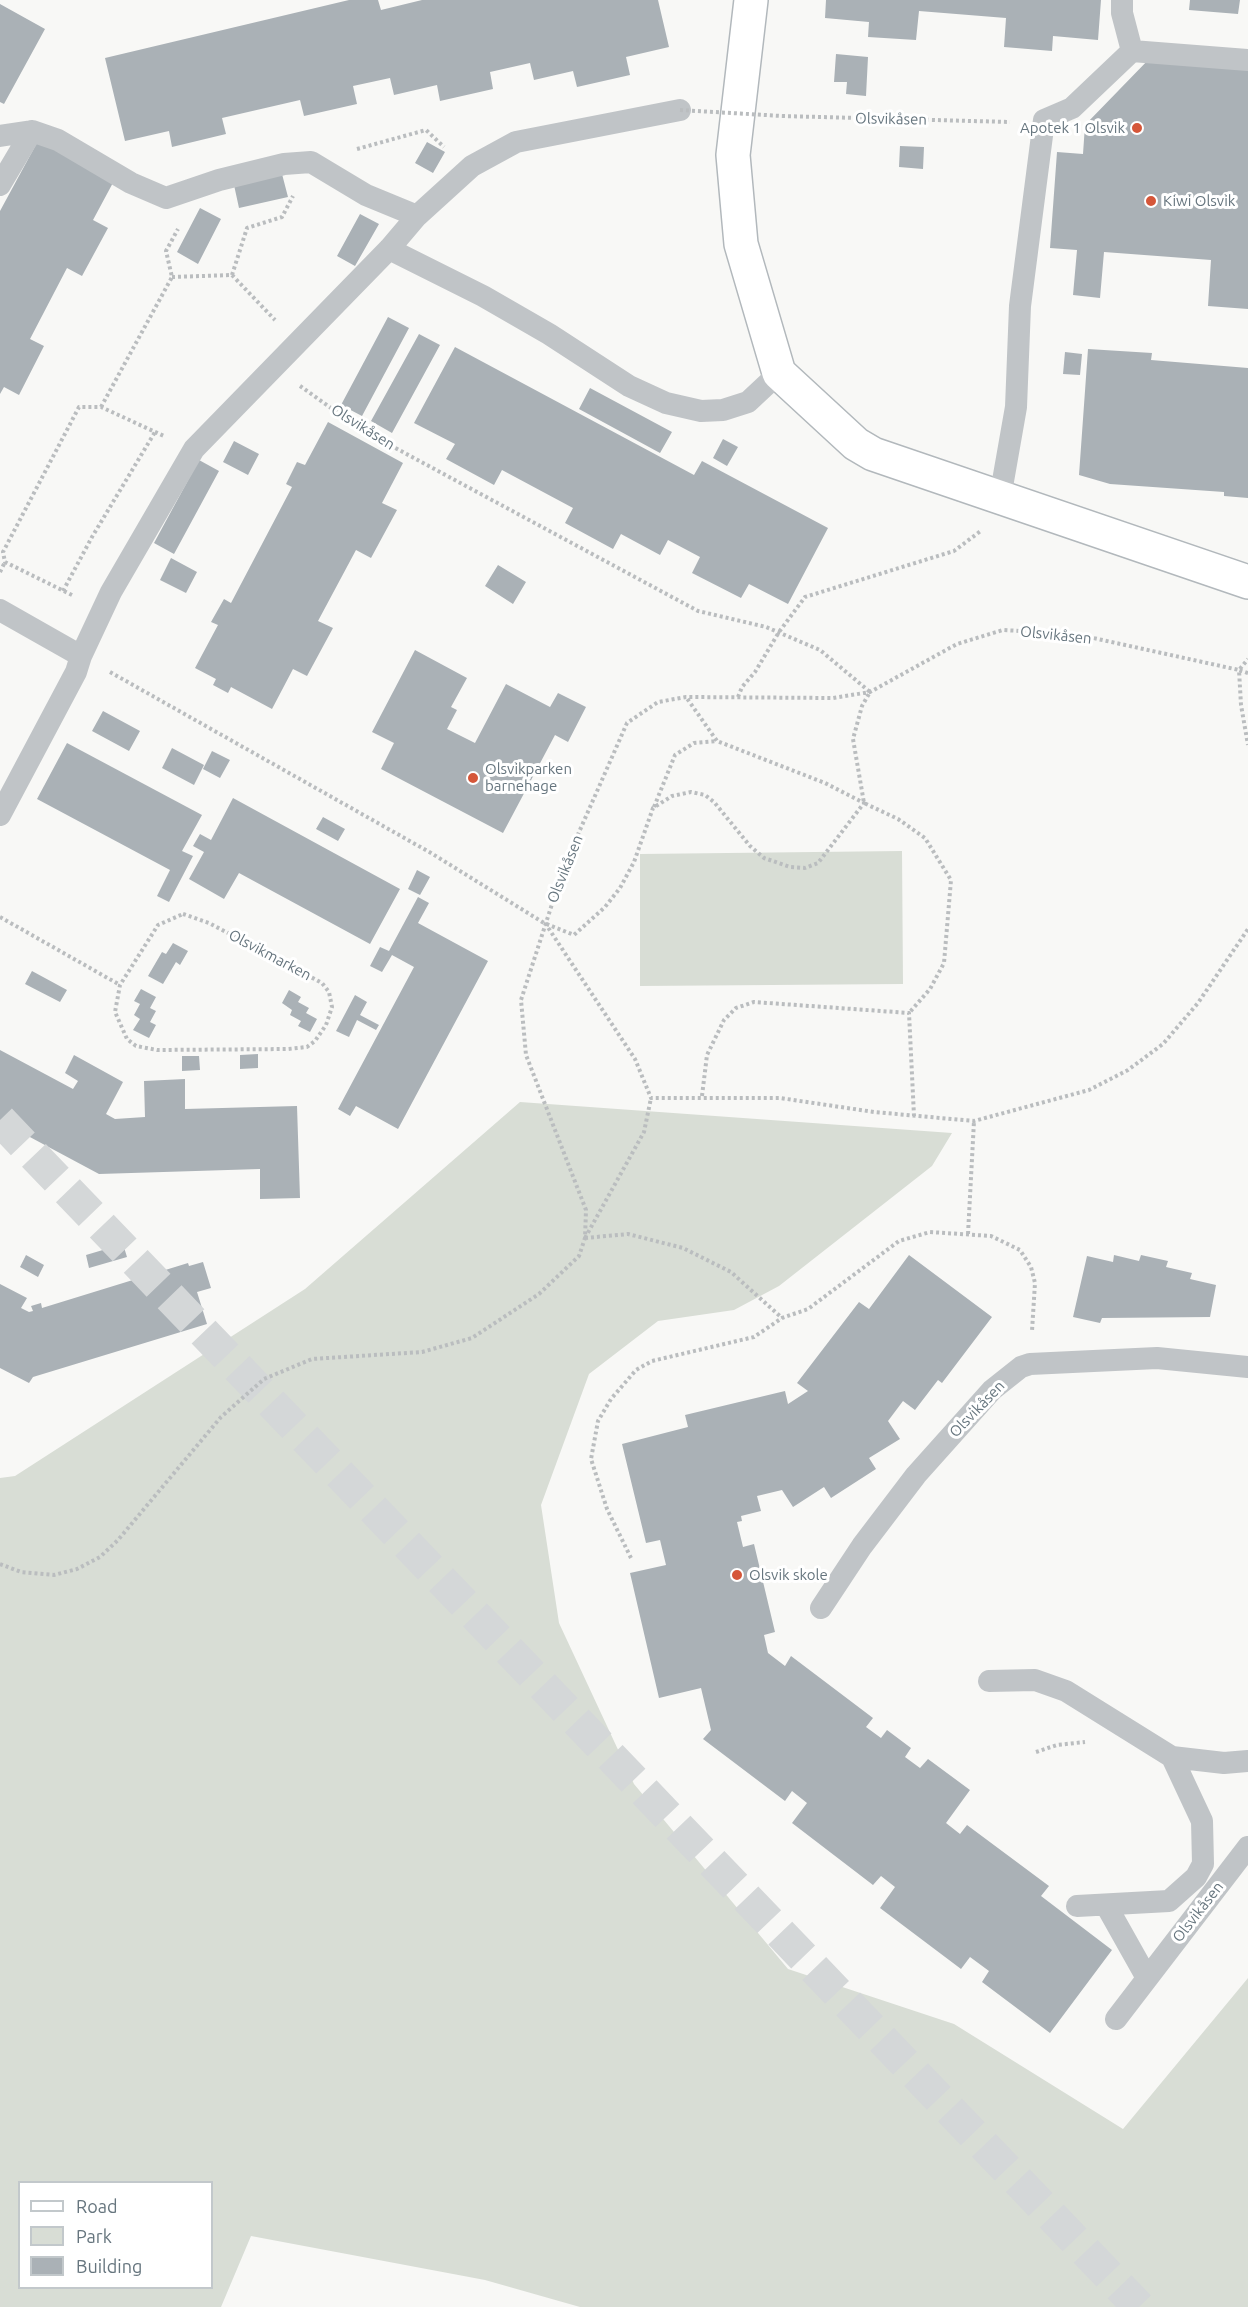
<!DOCTYPE html>
<html>
<head>
<meta charset="utf-8">
<style>
  body { margin:0 }
  #map { position:relative; width:1248px; height:2307px; overflow:hidden; background:#f8f8f6; font-family:Ubuntu,sans-serif }
  canvas { display:block }
  .legend { position:absolute; left:18px; top:2181px; width:195px; height:108px; box-sizing:border-box; background:#fff; border:2px solid #c2c8cb; margin:0; padding:8px 10px; list-style:none; font-size:18px; color:#66757e }
  .legend li { display:flex; align-items:center; gap:12px; height:30px }
  .legend b { width:30px; border:2px solid #c2c8cb }
</style>
</head>
<body>
<div id="map">
<canvas width="1248" height="2307"></canvas>
<ul class="legend">
<li><b style="height:8px;background:#fff"></b>Road</li>
<li><b style="height:16px;background:#d8ddd5"></b>Park</li>
<li><b style="height:16px;background:#aab1b6"></b>Building</li>
</ul>
</div>
<script>
const c = document.querySelector('canvas').getContext('2d');
c.lineJoin = 'round';
function paint(path, color) { c.fillStyle = color; c.fill(path, 'evenodd'); }
const toPath = rows => new Path2D(rows.map(r => 'M' + r).join(''));
function stroke(path, color, width, dash) { c.strokeStyle = color; c.lineWidth = width; c.lineCap = dash ? 'butt' : 'round'; c.setLineDash(dash || []); c.stroke(path); }
function label(font, color, halo, rows, align = 'center') {
  c.font = font + ' Ubuntu,sans-serif'; c.lineWidth = 6; c.setLineDash([]); c.textBaseline = 'middle'; c.strokeStyle = halo; c.fillStyle = color; for (const [text, x, y, turn = 0] of rows) {
    c.save(); c.translate(x, y); c.rotate((+turn || 0) * Math.PI / 180); c.textAlign = isNaN(turn) ? turn : align; if (halo) c.strokeText(text, 0, 0); c.fillText(text, 0, 0); c.restore();
  }
}
const green = toPath([
  [902,851,903,984,640,986,640,854],
  [520,1102,952,1133,932,1166,779,1286,734,1310,658,1321,589,1374,541,1505,559,1623,634,1784,788,1969,954,2024,1123,2129,1248,1978,1248,2307,580,2307,485,2280,251,2236,221,2307,0,2307,0,1478,15,1476,305,1289],
  [212,2182,212,2288,20,2288,20,2182]
]);
const building = toPath([
  [349,0,378,0,381,10,422,0,658,0,669,47,626,57,630,75,577,87,573,71,534,80,530,63,490,72,493,89,440,101,437,85,394,95,390,78,353,86,357,104,304,116,300,100,222,118,226,134,172,147,169,131,125,141,105,58],
  [826,0,1101,0,1098,40,1053,36,1052,51,1004,47,1006,18,919,11,916,40,868,37,869,22,825,18],
  [1190,0,1240,0,1238,14,1189,10],
  [0,4,45,29,4,104,0,102],
  [836,54,868,57,866,96,846,94,847,82,834,82],
  [1152,56,1248,64,1248,309,1208,306,1211,260,1104,252,1100,298,1073,295,1077,250,1050,248,1057,152,1083,154,1085,125],
  [39,139,115,179,93,220,108,228,82,276,67,268,30,339,44,346,19,395,4,387,0,394,0,211],
  [427,142,445,152,433,173,415,163],
  [900,146,924,147,923,169,899,167],
  [282,174,288,197,239,208,234,185],
  [200,208,221,219,198,264,177,252],
  [360,214,379,224,355,266,337,256],
  [388,317,409,328,362,416,341,405],
  [419,334,440,345,392,433,371,421],
  [455,347,694,475,702,461,828,528,788,604,749,584,741,598,692,573,700,557,668,540,660,555,621,534,613,549,565,523,573,508,502,470,494,485,446,459,455,444,414,423],
  [1088,349,1152,353,1151,360,1248,368,1248,498,1224,496,1224,492,1110,484,1079,475],
  [1065,352,1082,354,1080,375,1063,374],
  [590,388,672,432,660,453,579,409],
  [328,422,403,463,382,503,397,510,371,558,356,550,318,621,333,628,307,676,293,669,272,709,231,687,228,693,213,685,216,679,195,668,218,625,211,622,224,599,231,603,292,487,286,484,297,462,305,465],
  [723,439,738,447,727,466,713,458],
  [234,441,259,454,248,475,223,462],
  [199,460,219,471,174,554,154,543],
  [171,558,197,572,186,593,160,580],
  [498,565,526,582,513,604,485,586],
  [415,650,467,678,451,707,457,710,447,729,475,743,506,684,550,707,558,693,586,707,568,742,555,735,503,833,381,769,394,743,372,732],
  [103,711,140,731,129,751,92,731],
  [67,743,202,815,182,851,193,856,169,902,157,896,170,870,37,799],
  [172,748,204,765,194,785,162,768],
  [212,751,230,760,220,778,203,769],
  [233,798,400,889,370,944,239,873,224,899,189,879,204,852,193,846,200,834,211,840],
  [323,817,345,829,338,841,316,829],
  [417,870,430,877,420,895,408,889],
  [418,897,429,903,418,923,488,961,398,1129,356,1106,350,1116,338,1109,414,967,392,955,382,972,370,966,380,947,389,951],
  [173,943,188,951,180,965,176,962,163,984,148,976,162,952,166,954],
  [32,971,67,990,60,1002,25,984],
  [141,989,156,997,150,1008,156,1011,150,1022,156,1025,149,1038,133,1030,140,1019,134,1015,140,1004,134,1001],
  [289,990,301,997,298,1002,309,1008,306,1013,317,1019,310,1032,298,1026,301,1021,290,1015,292,1010,282,1003],
  [355,995,367,1002,360,1015,379,1025,376,1030,357,1020,349,1037,336,1031],
  [0,1050,73,1089,78,1081,65,1073,74,1055,123,1082,106,1114,115,1119,145,1117,144,1081,185,1079,185,1109,297,1106,300,1198,260,1199,260,1169,99,1174,0,1121],
  [258,1054,258,1068,240,1069,240,1055],
  [182,1056,199,1056,200,1070,182,1071],
  [123,1244,127,1257,89,1268,86,1255],
  [26,1255,44,1265,38,1277,20,1267],
  [909,1255,992,1317,942,1383,938,1380,915,1410,903,1401,888,1421,900,1439,869,1458,876,1469,831,1498,824,1487,793,1507,782,1490,757,1496,761,1511,741,1516,742,1521,737,1522,743,1547,754,1544,775,1632,764,1635,768,1653,785,1666,791,1656,873,1718,866,1727,881,1738,887,1730,911,1748,905,1757,920,1768,928,1759,970,1790,946,1823,960,1834,967,1825,1049,1886,1041,1896,1112,1950,1050,2033,982,1982,989,1971,970,1957,961,1969,880,1908,895,1887,881,1876,873,1885,792,1823,807,1803,792,1791,785,1801,703,1739,711,1730,701,1688,659,1698,630,1573,666,1565,660,1540,646,1543,622,1444,688,1427,685,1415,785,1391,788,1404,808,1391,797,1383,859,1302,869,1309],
  [1114,1255,1139,1261,1141,1255,1168,1261,1166,1267,1192,1273,1190,1279,1216,1285,1210,1317,1102,1318,1100,1323,1073,1317,1087,1256,1113,1262],
  [203,1262,211,1288,197,1292,207,1324,33,1377,29,1383,0,1368,0,1284,27,1298,21,1308,29,1312,33,1311,31,1306,41,1303,42,1308,188,1263,189,1266]
]);
const primaryTunnel = toPath([
  [0,1120,1139,2307]
]);
const path = toPath([
  [782,116,1010,122],
  [357,149,426,130,444,147],
  [232,275,275,320],
  [172,277,232,275,247,228,282,217,293,196],
  [300,386,362,430,698,611,766,627,820,650,870,692,862,706,853,739,864,803,898,819,925,838,951,880,944,963,930,989,909,1013],
  [101,407,172,277,166,251,178,229],
  [0,572,5,562],
  [63,591,92,537,155,432],
  [72,595,5,562,3,552,79,407,101,407,164,436],
  [110,672,431,853,544,923,574,935,605,907,620,888,634,862,653,808,672,796,691,792,705,795,714,802,750,846,764,858,790,867,805,868,818,863,864,803,825,783,717,741],
  [1248,673,1239,670,1241,705,1248,745],
  [738,697,742,687,755,672,779,632,805,597,954,551,982,530],
  [654,807,675,755,694,743,717,741,686,697],
  [183,914,209,923,322,983,329,992,332,1007,326,1025,315,1041,307,1047,288,1049,157,1050,136,1046,127,1039,115,1012,120,985,158,925,183,914],
  [0,917,120,985],
  [545,923,635,1059,651,1098,780,1098,874,1112,974,1121,1089,1090,1128,1070,1163,1044,1198,1003,1248,929],
  [702,1096,707,1055,724,1020,736,1008,754,1002,909,1013,914,1116],
  [968,1234,974,1121],
  [585,1238,628,1234,683,1248,731,1272,782,1318],
  [585,1238,644,1132,651,1098],
  [631,1558,607,1509,591,1459,598,1421,611,1399,636,1370,652,1361,754,1337,782,1318,808,1309,899,1241,930,1232,991,1236,1020,1250,1031,1267,1035,1283,1032,1331],
  [0,1564,21,1572,54,1575,77,1569,100,1557,118,1540,221,1417,264,1379,312,1359,422,1352,472,1338,539,1294,579,1256,585,1238,586,1210,526,1055,521,1000,565,864,627,723,658,702,686,697,833,698,870,692,957,644,1003,630,1075,634,1239,670,1248,659],
  [1036,1752,1057,1745,1085,1742]
]);
const lane = toPath([
  [1122,0,1122,13,1132,51],
  [0,136,32,131,58,140,131,183,166,198,219,180,284,164,311,162,366,195,417,216],
  [0,185,32,131],
  [389,249,483,296,549,334,629,386,666,403,701,411,723,410,748,402,779,373],
  [1000,498,1016,407,1020,306,1044,120,1072,108,1132,51,1248,60],
  [0,610,81,656],
  [0,815,76,672,81,656,111,592,194,449,389,249,417,216,472,166,516,142,680,110],
  [821,1608,862,1546,916,1475,992,1390,1021,1367,1030,1364,1157,1358,1248,1367],
  [989,1681,1035,1680,1066,1691,1172,1757,1224,1763,1248,1761],
  [1106,1905,1147,1978],
  [1077,1906,1169,1901,1196,1877,1203,1864,1202,1821,1172,1757],
  [1116,2019,1248,1847]
]);
const secondary = toPath([
  [751,0,733,155,741,244,779,373,856,444,873,454,1248,582]
]);
const pathBridge = toPath([
  [680,110,782,116]
]);
const markers = [
  [1137,128,6,"#d55639"],
  [1151,201,6,"#d55639"],
  [473,778,6,"#d55639"],
  [737,1575,6,"#d55639"]
];
const streetNames = [
  ["Olsvikåsen",891,119,1],
  ["Olsvikåsen",363,427,32],
  ["Olsvikåsen",1056,635,6],
  ["Olsvikåsen",565,869,-68],
  ["Olsvikmarken",270,955,28],
  ["Olsvikåsen",977,1409,-46],
  ["Olsvikåsen",1198,1912,-52]
];
const poiNames = [
  ["Apotek 1 Olsvik",1125,128,"right"],
  ["Kiwi Olsvik",1163,201],
  ["Olsvikparken",485,769],
  ["barnehage",485,786],
  ["Olsvik skole",749,1575]
];
paint(green, '#d8ddd5');
paint(building, '#aab1b6');
stroke(primaryTunnel, '#d4d7d8', 33, [33, 16]);
stroke(secondary, '#b2b8bc', 36);
stroke(path, '#babdbf', 4, [3, 3]);
stroke(lane, '#c0c4c7', 22);
stroke(secondary, '#fff', 33);
stroke(pathBridge, '#babdbf', 4, [3, 3]);
for (const [x, y, r, color] of markers) { const dot = new Path2D(); dot.arc(x, y, r, 0, 2 * Math.PI); c.fillStyle = color; c.fill(dot); stroke(dot, '#fff', 2); }
label('15px', '#66757e', '#fff', streetNames);
label('15px', '#66757e', '#fff', poiNames, 'left');
</script>
</body>
</html>
